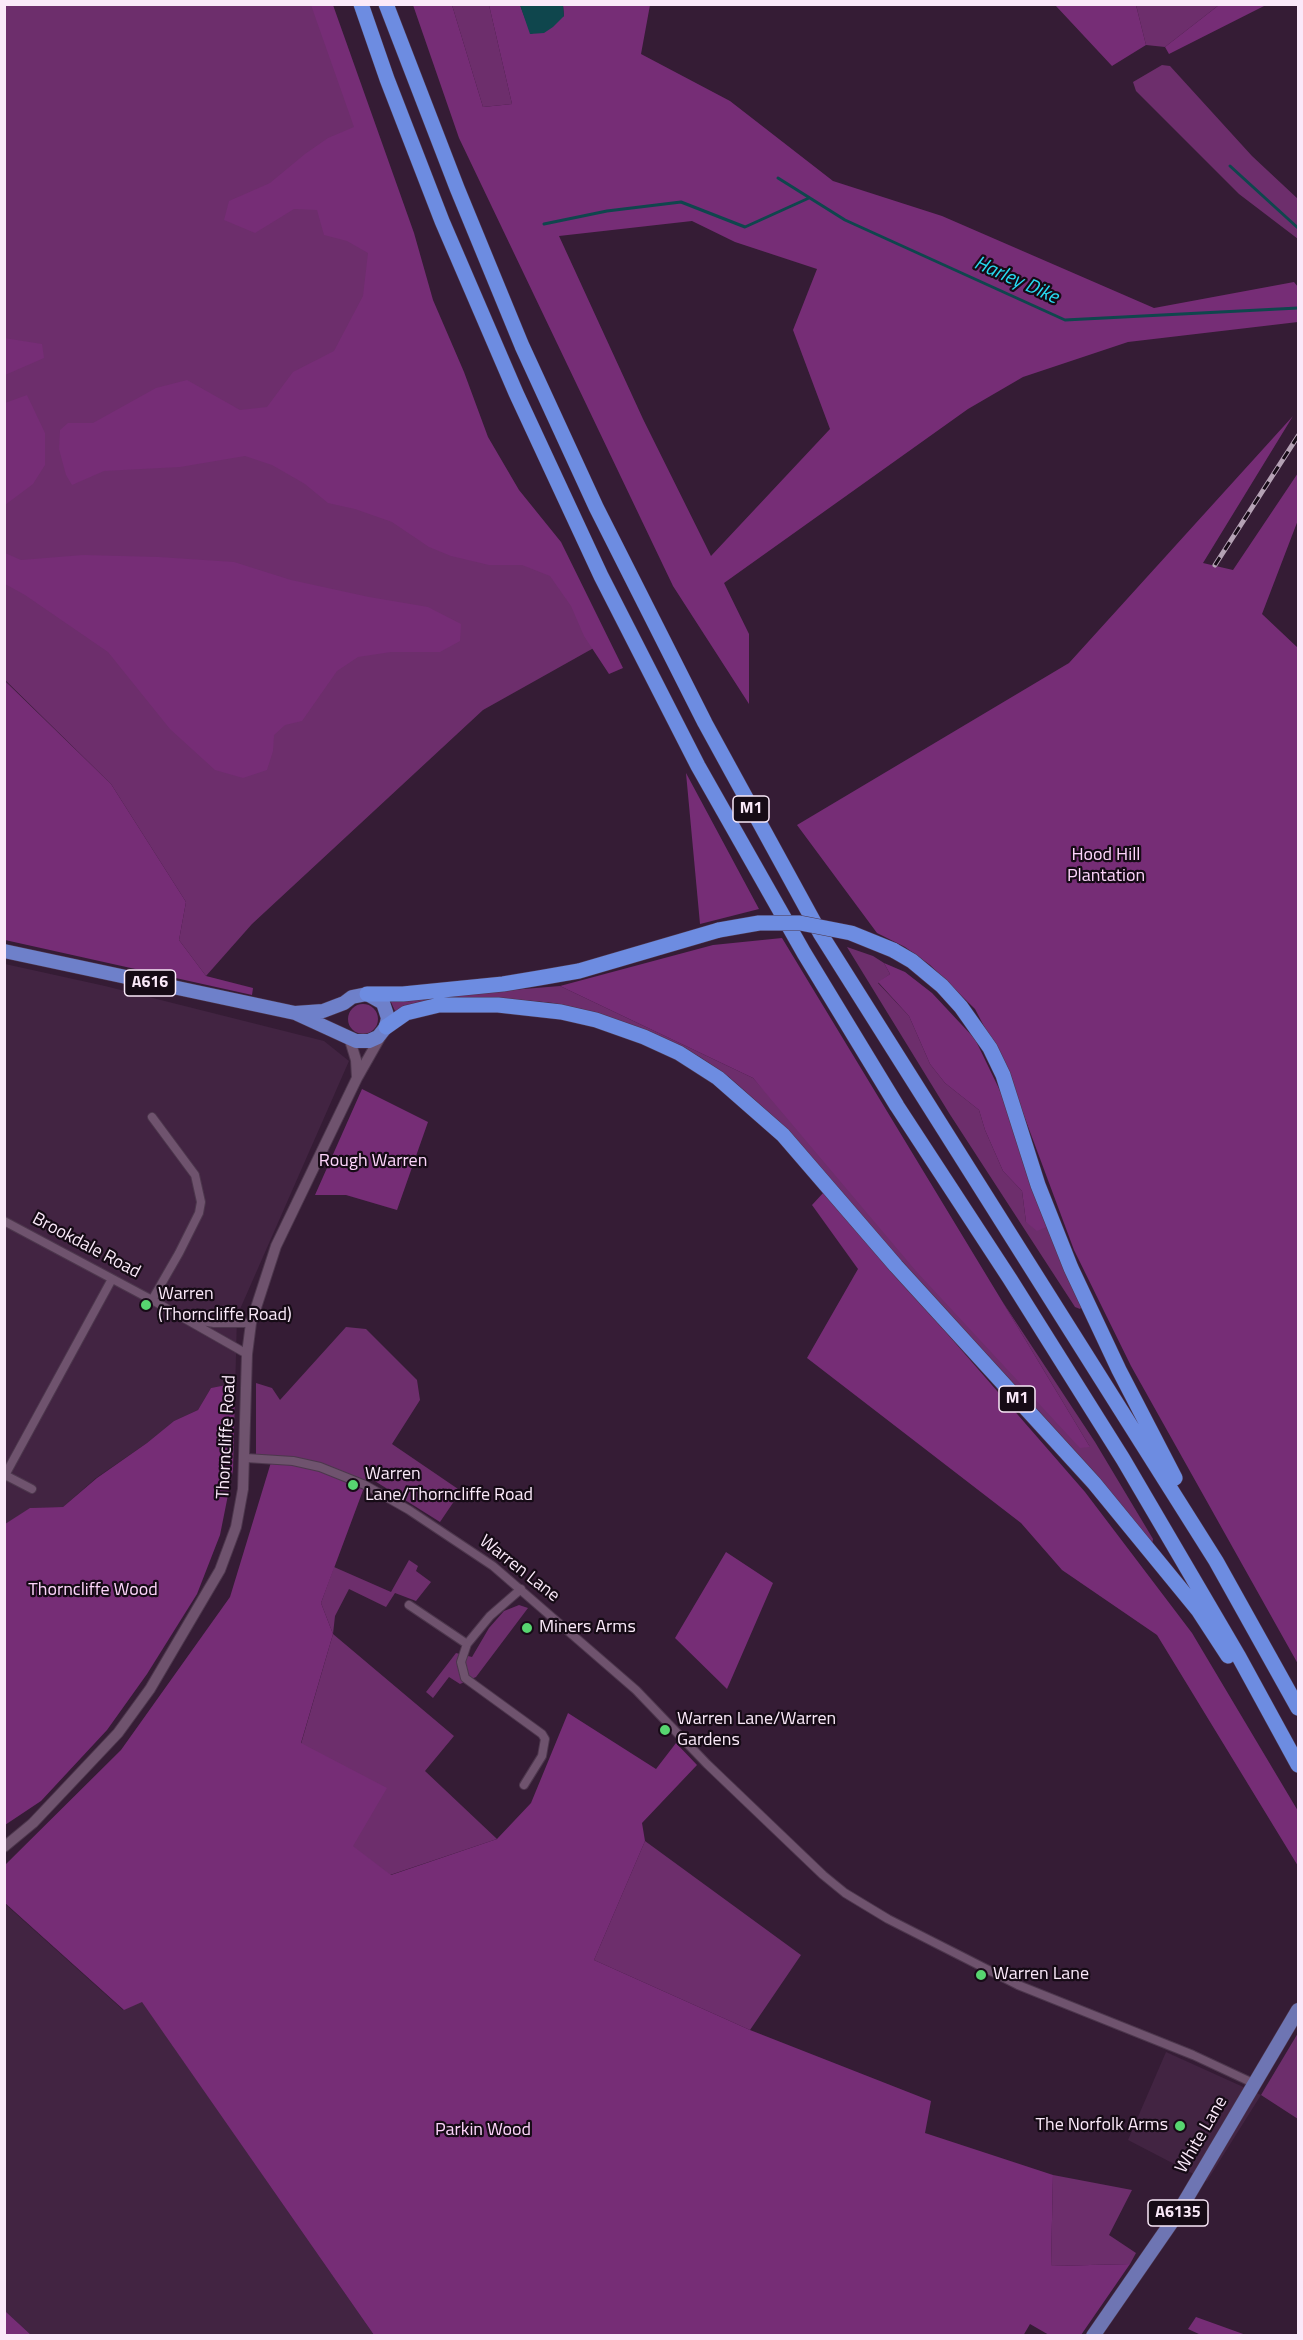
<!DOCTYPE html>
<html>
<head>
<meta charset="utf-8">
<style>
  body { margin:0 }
  #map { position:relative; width:1303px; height:2340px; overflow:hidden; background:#351c35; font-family:"Titillium Web",sans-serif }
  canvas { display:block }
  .frame { position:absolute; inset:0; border:6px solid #fae9f9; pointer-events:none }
</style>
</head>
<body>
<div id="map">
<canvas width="1303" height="2340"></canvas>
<div class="frame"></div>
</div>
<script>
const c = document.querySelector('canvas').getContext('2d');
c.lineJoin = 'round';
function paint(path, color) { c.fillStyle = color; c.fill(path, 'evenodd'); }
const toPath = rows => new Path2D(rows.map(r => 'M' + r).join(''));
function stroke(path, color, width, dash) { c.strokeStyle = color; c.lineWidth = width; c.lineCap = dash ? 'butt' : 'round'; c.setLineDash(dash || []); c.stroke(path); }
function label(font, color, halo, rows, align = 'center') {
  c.font = font + ' "Titillium Web",sans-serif'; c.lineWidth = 4.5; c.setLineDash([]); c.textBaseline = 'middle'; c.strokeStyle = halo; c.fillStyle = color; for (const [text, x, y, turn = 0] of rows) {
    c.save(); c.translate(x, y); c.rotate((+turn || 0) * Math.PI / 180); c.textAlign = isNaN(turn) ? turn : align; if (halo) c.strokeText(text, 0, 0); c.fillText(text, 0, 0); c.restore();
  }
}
const built = toPath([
  [5,964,105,986,324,1041,349,1061,237,1316,235,1394,226,1385,211,1388,198,1410,174,1421,147,1443,96,1478,63,1507,31,1508,5,1524],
  [4,1903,123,2010,142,2001,374,2335,31,2335,5,2311],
  [1166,2052,1261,2095,1207,2181,1128,2140]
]);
const green = toPath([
  [4,5,318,5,468,454,599,645,483,710,252,924,206,976,179,940,186,902,111,784,5,680],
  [452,5,489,5,512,104,483,107],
  [1136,5,1219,5,1165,47,1146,45],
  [1162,65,1170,66,1252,156,1298,199,1298,239,1239,194,1136,91,1133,82],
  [847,947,873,956,884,963,890,974,878,983,909,1016,930,1064,945,1083,979,1110,985,1130,1003,1171,1022,1191,1026,1222,1049,1226,1083,1305,1080,1309,1075,1307,949,1113],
  [560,986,753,1078,1090,1447,1002,1301,1095,1442,1153,1539,1152,1546,991,1367,781,1123,729,1077,700,1057,661,1038,582,1009,553,1003,512,999,395,1011,390,1000],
  '348 1019a15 15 0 1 1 30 0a15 15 0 1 1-30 0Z',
  [346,1327,366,1329,417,1380,420,1400,392,1444,461,1491,440,1522,370,1478,365,1485,256,1459,256,1383,272,1388,280,1400],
  [409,1560,418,1566,416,1571,431,1582,416,1601,395,1593,386,1607,349,1589,335,1616,333,1634,454,1736,425,1771,497,1839,390,1875,352,1846,301,1744,333,1634,321,1603,334,1567,391,1592],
  [519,1605,528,1608,476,1677,460,1684,449,1677,433,1698,426,1692,456,1653,472,1657,489,1628,504,1611],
  [645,1841,801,1955,750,2030,594,1960],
  [1298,2033,1298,2119,1261,2095],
  [1053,2175,1132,2190,1109,2235,1136,2253,1130,2264,1051,2266]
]);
const forest = toPath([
  [1060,4,1136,5,1146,45,1112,66,1056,6],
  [311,5,333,5,414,233,433,300,464,372,488,437,519,490,561,542,623,668,609,674,584,636,571,606,550,576,522,565,489,565,451,556,429,547,392,522,355,509,328,503,305,484,272,465,245,456,180,467,104,471,72,485,66,475,59,449,60,430,68,423,93,423,156,388,187,380,240,410,267,407,293,372,334,351,363,296,368,253,347,241,324,235,317,210,294,209,255,233,224,220,229,201,270,183,305,154,328,138,354,127],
  [413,5,452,5,483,107,512,104,489,5,520,5,531,34,564,16,563,5,650,5,641,54,730,101,833,181,942,216,1154,308,1294,282,1298,287,1298,322,1128,342,1023,377,968,409,724,583,749,634,749,704,673,586,459,138],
  [692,221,735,242,817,269,793,330,830,429,711,556,643,419,559,236],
  [1219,5,1266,5,1169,54,1165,47],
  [4,338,42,344,44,358,5,375],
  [27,395,45,433,45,465,33,484,5,505,5,403],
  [1293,416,1203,563,1233,570,1298,473,1298,520,1262,614,1298,648,1298,1664,1131,1366,1074,1250,1007,1070,975,1009,930,965,905,947,877,933,797,825,1069,663],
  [5,553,21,560,83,555,159,557,234,562,291,580,369,597,428,607,461,624,460,641,440,652,391,652,358,657,337,671,302,721,285,725,274,735,273,751,267,770,243,778,215,770,170,729,108,652,25,595,5,584],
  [4,680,111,784,186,902,179,940,206,976,253,988,252,995,5,940],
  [686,773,759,909,700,924],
  [782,938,1002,1301,1090,1447,1080,1448,916,1271,753,1078,560,986,713,945],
  [884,963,905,972,932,993,975,1039,1004,1099,1049,1226,1037,1231,1026,1222,1022,1191,1003,1171,985,1130,979,1110,945,1083,930,1064,909,1016,878,982,890,974],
  [362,1089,428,1122,397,1210,346,1195,315,1195],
  [824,1192,1085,1492,1192,1633,1298,1811,1298,1866,1157,1635,1062,1570,1021,1523,807,1358,858,1269,812,1205],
  [226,1385,235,1394,233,1470,220,1535,197,1594,147,1674,107,1730,41,1801,5,1825,5,1524,30,1508,63,1507,97,1478,147,1443,174,1421,198,1410,211,1388],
  [272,1459,293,1461,365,1485,321,1603,333,1634,301,1743,387,1788,353,1846,391,1875,497,1839,531,1803,568,1713,656,1769,676,1743,697,1765,642,1823,645,1841,594,1960,750,2030,931,2101,925,2133,1053,2175,1051,2266,1130,2264,1081,2335,1049,2335,1030,2324,1023,2336,374,2335,142,2002,124,2010,5,1903,5,1865,121,1750,230,1597],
  [726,1552,773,1583,727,1689,675,1638],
  [5,2311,31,2335,5,2335],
  [1196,2317,1246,2335,1201,2335,1188,2329]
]);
const water = toPath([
  [520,5,563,5,564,16,553,27,544,33,530,34]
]);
const stream = toPath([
  [1230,166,1298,228],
  [778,178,845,220,1065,320,1298,308],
  [544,224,607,211,681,202,745,227,809,198]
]);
const minor = toPath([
  [152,1117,195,1175,201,1202,199,1213,179,1253,152,1300],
  [4,1221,152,1300,247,1354],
  [190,1319,214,1323,251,1323],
  [246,1458,293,1461,320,1467,365,1485,409,1510,493,1566,636,1690,707,1764,823,1875,845,1893,888,1919,1018,1985,1193,2055,1253,2083],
  [5,1475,32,1489],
  [4,1477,112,1279],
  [521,1589,490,1616,467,1644,461,1662,465,1678,542,1734,545,1739,542,1756,524,1785],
  [409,1605,467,1644]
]);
const tertiary = toPath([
  [349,1037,356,1060,357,1078],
  [4,1847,33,1823,118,1733,150,1689,220,1570,236,1527,243,1489,247,1354,251,1323,276,1246,357,1078,382,1034]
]);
const primary = toPath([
  [1093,2336,1178,2213,1298,2010]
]);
const trunk = toPath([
  [4,951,295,1013,356,1041,369,1041,378,1037,386,1027,388,1018,383,1003,367,994,352,997,344,1003,323,1011,295,1013]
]);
const motorway = toPath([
  [361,4,387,79,442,221,516,393,601,576,698,766,804,953,897,1106,1010,1279,1123,1459,1239,1657,1298,1765],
  [386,4,457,188,522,346,596,507,705,723,820,933,1216,1561,1298,1708],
  [893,950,912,961,942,986,961,1007,990,1048,1003,1075,1038,1185,1071,1268,1119,1370,1175,1478],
  [367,994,403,994,503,984,539,978,579,971,719,930],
  [386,1027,406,1013,439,1005,498,1005,561,1012,596,1020,644,1037,679,1053,718,1078,783,1135,896,1266,1094,1483,1198,1610,1228,1656]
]);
const rail = toPath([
  [1215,565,1298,436]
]);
const motorwayBridge = toPath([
  [719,930,759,923,800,923,851,933,893,950]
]);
const markers = [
  [146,1305,6,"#57d570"],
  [353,1485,6,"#57d570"],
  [527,1628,6,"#57d570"],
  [665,1730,6,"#57d570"],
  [981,1975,6,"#57d570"],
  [1180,2126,6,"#57d570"]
];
const shields = [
  [751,809,36],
  [150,983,51],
  [1017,1399,36],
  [1178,2213,60]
];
const shieldNames = [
  ["M1",751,809],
  ["A616",150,983],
  ["M1",1017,1399],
  ["A6135",1178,2213]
];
const parkNames = [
  ["Hood Hill",1106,856],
  ["Plantation",1106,877],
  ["Rough Warren",373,1162],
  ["Thorncliffe Wood",93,1591],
  ["Parkin Wood",483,2131]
];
const streetNames = [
  ["Brookdale Road",86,1246,28],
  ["Thorncliffe Road",227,1437,-87],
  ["Warren Lane",519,1569,38],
  ["White Lane",1202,2135,-60]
];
const poiNames = [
  ["Warren",158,1295],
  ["(Thorncliffe Road)",158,1316],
  ["Warren",365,1475],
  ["Lane/Thorncliffe Road",365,1496],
  ["Miners Arms",539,1628],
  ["Warren Lane/Warren",677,1720],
  ["Gardens",677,1741],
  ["Warren Lane",993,1975],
  ["The Norfolk Arms",1168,2126,"right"]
];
const waterNames = [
  ["Harley Dike",1016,281,24]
];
paint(built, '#422442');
paint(green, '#6d2e6c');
paint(forest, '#762d76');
paint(water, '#0f464d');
stroke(stream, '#0f464d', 3);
stroke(minor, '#4d374d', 10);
stroke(tertiary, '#4d374d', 12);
stroke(primary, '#4d374d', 15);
stroke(trunk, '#4d374d', 15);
stroke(motorway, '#4d374d', 16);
stroke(minor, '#6f536e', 8);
stroke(tertiary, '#6f536e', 10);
stroke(primary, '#6e75b3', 14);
stroke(trunk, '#6e80ca', 14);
stroke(motorway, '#6d8ce1', 15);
stroke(rail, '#b5a2b5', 5);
stroke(rail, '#160b16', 3, [9]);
stroke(motorwayBridge, '#4d374d', 16, []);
stroke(motorwayBridge, '#6d8ce1', 15);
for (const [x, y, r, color] of markers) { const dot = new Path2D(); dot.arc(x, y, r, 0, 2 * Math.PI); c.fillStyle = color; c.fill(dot); stroke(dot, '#160b16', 2); }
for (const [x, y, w] of shields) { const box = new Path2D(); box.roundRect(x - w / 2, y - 13, w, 26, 4.5); c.fillStyle = '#160b16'; c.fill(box); stroke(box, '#fae9f9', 1.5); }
label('bold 16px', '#fae9f9', null, shieldNames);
label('18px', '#fed5fc', '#160b16', parkNames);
label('18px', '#fae9f9', '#160b16', streetNames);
label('18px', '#fae9f9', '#160b16', poiNames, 'left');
label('italic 20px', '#27dcf2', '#160b16', waterNames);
</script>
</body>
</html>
